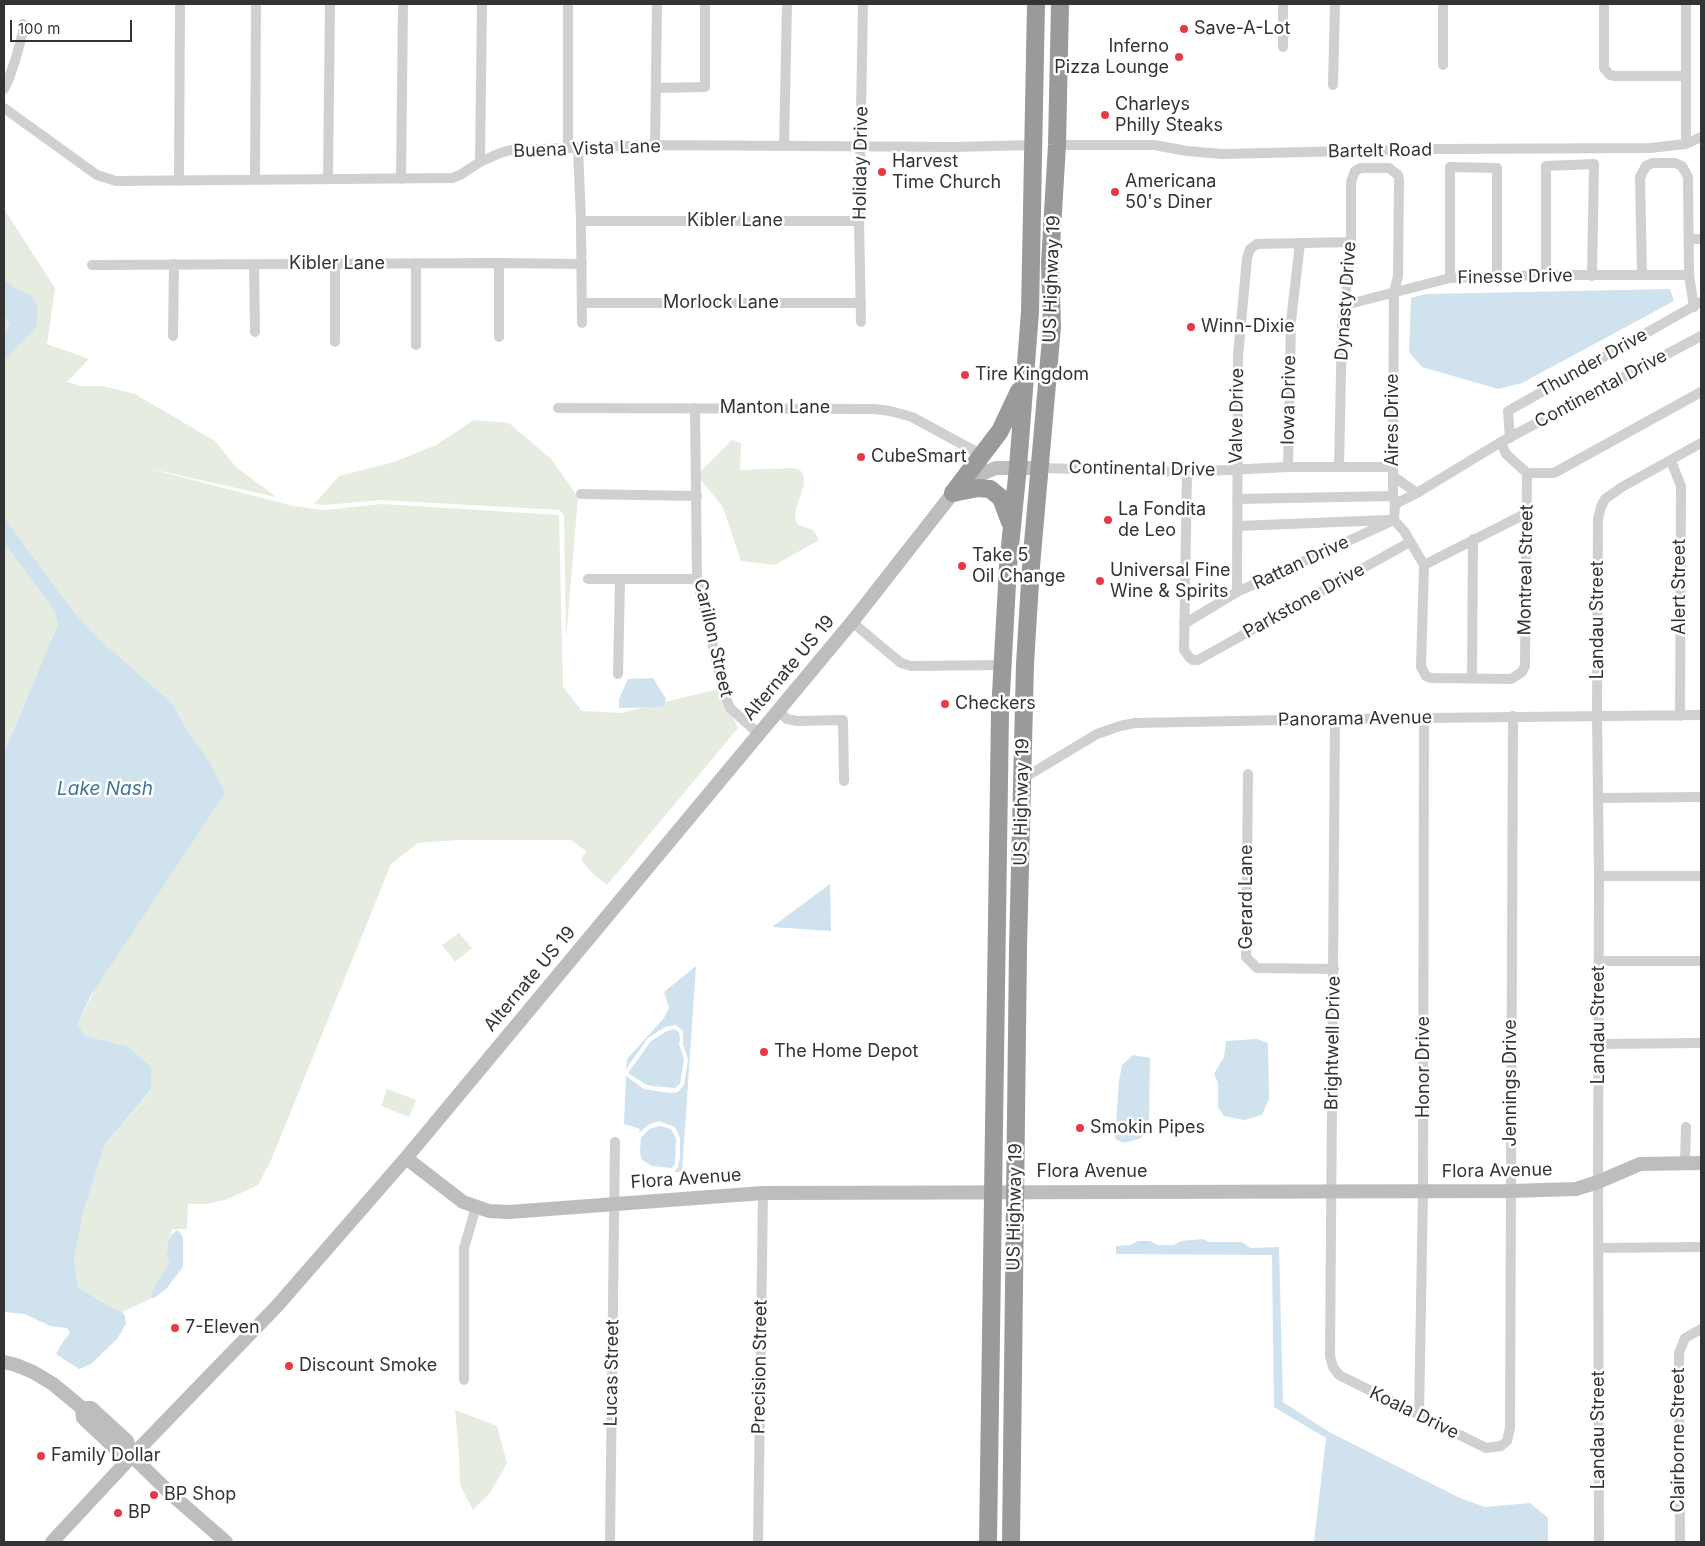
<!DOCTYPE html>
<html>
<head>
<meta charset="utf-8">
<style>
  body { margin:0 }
  #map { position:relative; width:1705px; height:1546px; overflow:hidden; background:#fff; font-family:Inter,sans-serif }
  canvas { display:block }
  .frame { position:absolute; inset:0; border:5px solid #333; pointer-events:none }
  .scale { position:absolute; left:10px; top:20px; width:122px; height:22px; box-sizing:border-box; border:2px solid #333; border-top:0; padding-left:6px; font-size:15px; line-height:18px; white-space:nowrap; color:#333; -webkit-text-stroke:4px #fff; paint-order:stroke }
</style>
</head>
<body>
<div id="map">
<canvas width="1705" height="1546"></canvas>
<div class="frame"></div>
<div class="scale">100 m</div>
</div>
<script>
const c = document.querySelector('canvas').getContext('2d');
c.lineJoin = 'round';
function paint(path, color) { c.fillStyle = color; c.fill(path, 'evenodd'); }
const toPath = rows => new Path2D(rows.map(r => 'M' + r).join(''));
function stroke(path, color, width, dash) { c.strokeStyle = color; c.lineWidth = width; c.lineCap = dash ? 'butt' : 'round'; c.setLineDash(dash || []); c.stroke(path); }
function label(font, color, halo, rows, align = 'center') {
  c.font = font + ' Inter,sans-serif'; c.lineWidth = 5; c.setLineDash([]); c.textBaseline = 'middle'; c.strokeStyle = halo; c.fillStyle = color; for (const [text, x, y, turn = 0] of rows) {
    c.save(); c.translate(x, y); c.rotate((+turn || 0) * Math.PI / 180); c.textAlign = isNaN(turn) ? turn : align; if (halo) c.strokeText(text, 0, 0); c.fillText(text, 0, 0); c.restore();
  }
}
const green = toPath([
  [4,209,55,288,47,344,89,359,67,382,80,386,103,386,135,394,215,441,236,467,276,497,147,468,293,506,324,510,382,504,559,515,563,687,582,711,621,713,718,689,738,728,607,885,592,873,581,860,586,851,571,840,456,840,418,843,391,864,272,1158,258,1185,228,1199,207,1204,188,1204,187,1229,172,1229,167,1247,169,1263,150,1299,122,1312,105,1304,78,1287,74,1261,83,1213,105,1144,151,1091,127,1046,86,1036,77,1025,209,761,185,727,173,704,100,640,73,611,4,517],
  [474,420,509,423,552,460,578,497,566,639,564,515,559,510,382,500,324,505,314,504,339,476,394,462,436,445],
  [732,440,741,443,740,470,792,468,798,469,802,472,804,478,804,485,796,509,795,520,798,525,811,529,814,531,819,540,775,565,741,561,723,507,697,475],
  [4,543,54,610,58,624,4,753],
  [459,933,472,948,455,962,442,945],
  [387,1089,416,1100,409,1117,381,1106],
  [455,1410,497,1426,507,1463,490,1493,473,1510,460,1485,459,1452]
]);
const water = toPath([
  [4,280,14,287,32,296,37,305,38,314,36,328,4,361,4,335,10,324,4,315],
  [1670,289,1674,301,1522,383,1498,389,1422,367,1409,352,1411,298,1426,294],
  [4,517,73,611,100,640,173,704,185,727,209,761,225,793,91,995,77,1025,86,1036,127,1046,151,1067,151,1090,105,1144,83,1213,74,1260,78,1287,105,1304,122,1312,125,1316,126,1324,117,1339,91,1364,79,1369,56,1354,62,1343,70,1333,67,1328,50,1326,25,1314,4,1312,4,753,58,624,54,610,4,543],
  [653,678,666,699,663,707,619,708,619,699,628,679],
  [830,884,831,931,772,927],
  [696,966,682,1172,674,1172,678,1167,680,1157,680,1138,675,1127,659,1121,648,1125,639,1133,640,1129,624,1124,626,1076,644,1089,669,1093,678,1092,684,1085,688,1060,683,1044,683,1031,676,1025,665,1027,648,1038,626,1069,627,1059,664,1018,669,1008,664,992],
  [674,1029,679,1032,680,1038,679,1044,684,1059,680,1084,675,1088,651,1086,645,1084,628,1073,651,1041,667,1031],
  [1257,1039,1268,1043,1269,1099,1262,1115,1244,1120,1224,1116,1218,1107,1218,1083,1214,1074,1224,1057,1226,1041],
  [1133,1055,1150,1058,1149,1125,1141,1138,1124,1143,1115,1139,1119,1081,1122,1065],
  [660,1126,671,1129,676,1138,675,1164,672,1168,652,1166,641,1159,640,1151,641,1138,649,1129],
  [178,1230,183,1237,183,1267,167,1288,154,1298,151,1298,154,1288,169,1263,167,1255,168,1242,172,1234],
  [1203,1239,1209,1242,1242,1242,1250,1248,1279,1247,1283,1402,1329,1432,1460,1498,1485,1507,1530,1503,1548,1518,1548,1542,1314,1542,1326,1438,1274,1407,1272,1255,1116,1254,1116,1246,1130,1245,1138,1241,1150,1241,1158,1245,1174,1245,1181,1241]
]);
const street = toPath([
  [568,4,568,148],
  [1283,4,1283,47],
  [1604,4,1604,68,1610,75,1615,76,1686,76],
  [1443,65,1443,4],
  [1333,85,1335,4],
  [656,88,705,87,705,4],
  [4,89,8,81,15,61,23,32,23,24],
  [4,108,97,175,116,181,452,178,460,175,480,162,500,153,511,150,568,148,655,145,954,147,1034,145],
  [1686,144,1686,4],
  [655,145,657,4],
  [1057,145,1154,145,1187,151,1222,154,1438,149,1650,148,1686,144,1701,137],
  [784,146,787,4],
  [578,148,581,221,582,323],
  [480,162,482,4],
  [328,178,330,4],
  [255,179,256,4],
  [401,179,403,4],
  [179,181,180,4],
  [581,221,859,221],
  [1689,239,1701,239],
  [416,263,416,345],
  [499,263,499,337],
  [254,264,255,332],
  [92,265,499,263,582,264],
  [1642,274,1640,177,1646,166,1652,163,1675,163,1682,166,1688,177,1689,275,1694,307],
  [1546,275,1546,166,1594,164,1592,276],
  [1450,278,1450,167,1497,168,1497,276],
  [582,303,861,303],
  [1345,305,1450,278,1546,275,1689,275],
  [861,322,859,221,863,4],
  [173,336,174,264],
  [335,342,335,264],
  [558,408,875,409,890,411,912,417,982,455],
  [695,408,697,579,724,693,730,708,759,734],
  [1510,438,1508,411,1701,302],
  [1501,442,1506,454,1527,473,1554,473,1701,392],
  [1671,461,1681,486,1680,716],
  [1288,467,1291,321,1300,243],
  [1339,467,1342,327,1351,242,1351,182,1355,171,1361,168,1389,168,1398,175,1399,180,1398,276,1394,292,1393,467,1393,496,1395,504,1394,520,1404,531,1424,565,1421,667,1426,676,1431,678,1511,679,1522,672,1525,666,1527,473],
  [1041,468,1187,472,1288,467,1393,467],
  [1187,472,1184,650,1190,658,1193,660,1198,660,1410,542],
  [1393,476,1417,493],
  [581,494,697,496],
  [1237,499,1393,496],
  [1395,504,1417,493,1501,442,1701,336],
  [1238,526,1388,520],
  [1424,565,1527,513],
  [588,579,697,579],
  [1237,592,1238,356,1247,258,1250,249,1257,244,1351,242],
  [852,622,901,663,911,666,1002,665],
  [1184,624,1237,592,1394,520],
  [618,674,620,580],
  [1472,677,1473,539],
  [778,711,787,719,797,721,843,720,844,781],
  [1335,719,1330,1356,1333,1367,1339,1375,1486,1448,1501,1446,1507,1441,1510,1428,1513,716],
  [1248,774,1246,957,1257,968,1334,969],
  [1022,779,1097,734,1120,726,1135,723,1335,719,1701,715],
  [1598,798,1701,797],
  [1599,876,1701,876],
  [1599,961,1701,961],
  [1599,1044,1701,1043],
  [1685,1163,1686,1127],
  [1598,1248,1701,1247],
  [464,1380,464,1248,476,1207],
  [1419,1416,1423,1191,1424,718],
  [610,1542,615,1142],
  [758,1542,763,1193],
  [1599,1542,1598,1182,1599,876,1597,715,1598,519,1601,507,1605,499,1622,487,1701,443],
  [1680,1542,1679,1353,1685,1338,1701,1329]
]);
const secondary = toPath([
  [406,1158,463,1202,489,1211,509,1212,763,1193,1510,1191,1576,1189,1598,1182,1640,1164,1701,1163],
  [4,1362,16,1365,33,1372,53,1384,82,1408,91,1408,127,1441,132,1456,171,1494,226,1542],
  [82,1408,83,1418,118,1451,132,1456],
  [52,1542,132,1456,277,1306,406,1158,852,622,953,493,976,476,996,468,1041,468]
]);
const highway = toPath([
  [953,493,1000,431,1019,391],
  [953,493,978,488,990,489,1001,498,1010,522],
  [988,1542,1000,712,1008,566,1018,467,1030,312,1036,4],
  [1011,1542,1018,948,1025,664,1031,566,1052,327,1050,263,1057,145,1060,4]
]);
const markers = [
  [1184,29,5,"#e63946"],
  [1179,57,5,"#e63946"],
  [1105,115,5,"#e63946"],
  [882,172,5,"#e63946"],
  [1115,192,5,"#e63946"],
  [1191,327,5,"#e63946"],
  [965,375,5,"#e63946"],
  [861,457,5,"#e63946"],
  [1108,520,5,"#e63946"],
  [962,566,5,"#e63946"],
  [1100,581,5,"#e63946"],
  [945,704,5,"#e63946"],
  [764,1052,5,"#e63946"],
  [1080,1128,5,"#e63946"],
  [175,1328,5,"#e63946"],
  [289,1366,5,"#e63946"],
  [41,1456,5,"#e63946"],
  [154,1495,5,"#e63946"],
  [118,1513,5,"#e63946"]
];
const poiNames = [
  ["Save-A-Lot",1194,29],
  ["Inferno",1169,47,"right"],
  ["Pizza Lounge",1169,68,"right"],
  ["Charleys",1115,105],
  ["Philly Steaks",1115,126],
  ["Harvest",892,162],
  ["Time Church",892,183],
  ["Americana",1125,182],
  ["50's Diner",1125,203],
  ["Winn-Dixie",1201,327],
  ["Tire Kingdom",975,375],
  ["CubeSmart",871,457],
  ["La Fondita",1118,510],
  ["de Leo",1118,531],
  ["Take 5",972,556],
  ["Oil Change",972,577],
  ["Universal Fine",1110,571],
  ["Wine & Spirits",1110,592],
  ["Checkers",955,704],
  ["The Home Depot",774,1052],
  ["Smokin Pipes",1090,1128],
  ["7-Eleven",185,1328],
  ["Discount Smoke",299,1366],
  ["Family Dollar",51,1456],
  ["BP Shop",164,1495],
  ["BP",128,1513]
];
const streetNames = [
  ["Buena Vista Lane",587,149,-2],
  ["Bartelt Road",1380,151,-1],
  ["Holiday Drive",861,163,-89],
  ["Kibler Lane",735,221],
  ["Kibler Lane",337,264],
  ["Finesse Drive",1515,277,-1],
  ["US Highway 19",1052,279,-88],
  ["Dynasty Drive",1346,301,-86],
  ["Morlock Lane",721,303],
  ["Thunder Drive",1593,363,-29],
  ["Continental Drive",1601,389,-28],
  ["Iowa Drive",1289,400,-89],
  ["Manton Lane",775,408],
  ["Valve Drive",1237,416,-89],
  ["Aires Drive",1393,420,-90],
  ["Continental Drive",1142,469,1],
  ["Rattan Drive",1301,563,-25],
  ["Montreal Street",1526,570,-89],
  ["Alert Street",1680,587,-90],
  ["Parkstone Drive",1304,601,-29],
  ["Landau Street",1598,620,-90],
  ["Carillon Street",713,638,77],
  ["Alternate US 19",789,668,-50],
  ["Panorama Avenue",1355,719,-1],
  ["US Highway 19",1022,802,-89],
  ["Gerard Lane",1247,897,-90],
  ["Alternate US 19",530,979,-50],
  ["Landau Street",1599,1025,-90],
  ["Brightwell Drive",1333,1043,-89],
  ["Honor Drive",1424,1067,-90],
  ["Jennings Drive",1511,1083,-90],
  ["Flora Avenue",1497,1171,-1],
  ["Flora Avenue",1092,1172],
  ["Flora Avenue",686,1179,-4],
  ["US Highway 19",1015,1207,-89],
  ["Precision Street",760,1367,-89],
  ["Lucas Street",612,1373,-89],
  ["Koala Drive",1414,1413,26],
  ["Landau Street",1599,1430,-90],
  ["Clairborne Street",1679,1440,-90]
];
const waterNames = [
  ["Lake Nash",105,789]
];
paint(green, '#e6ecdf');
paint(water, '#cfe2ee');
stroke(street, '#d0d0d0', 10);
stroke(secondary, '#bdbdbd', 14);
stroke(highway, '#9a9a9a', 18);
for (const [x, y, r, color] of markers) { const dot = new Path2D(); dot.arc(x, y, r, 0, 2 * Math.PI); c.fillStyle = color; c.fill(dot); stroke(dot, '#fff', 2); }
label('18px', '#333', '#fff', poiNames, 'left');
label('18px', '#333', '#fff', streetNames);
label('italic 19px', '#3f7597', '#fff', waterNames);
</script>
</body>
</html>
